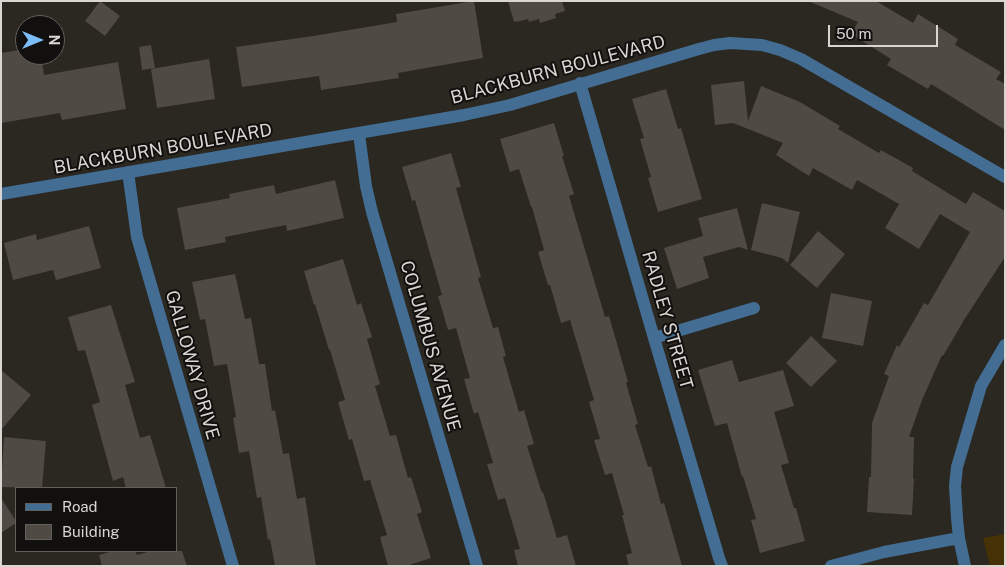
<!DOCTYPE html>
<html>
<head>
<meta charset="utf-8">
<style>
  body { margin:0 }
  #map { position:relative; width:1006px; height:567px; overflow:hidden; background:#2b2721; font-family:"Public Sans",sans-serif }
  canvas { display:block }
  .frame { position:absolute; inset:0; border:2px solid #d9d6d2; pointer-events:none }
  .legend { position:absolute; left:15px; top:487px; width:162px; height:65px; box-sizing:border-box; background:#12100e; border:1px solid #625f5c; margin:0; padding:6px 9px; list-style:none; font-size:15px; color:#d9d6d2 }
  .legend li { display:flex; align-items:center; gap:10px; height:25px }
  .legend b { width:25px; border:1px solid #625f5c }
  .north { position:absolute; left:15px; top:15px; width:50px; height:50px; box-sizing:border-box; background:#12100e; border:1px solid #625f5c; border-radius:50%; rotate:90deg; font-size:14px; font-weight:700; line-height:20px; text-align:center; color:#d9d6d2 }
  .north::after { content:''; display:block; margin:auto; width:18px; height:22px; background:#7cbef9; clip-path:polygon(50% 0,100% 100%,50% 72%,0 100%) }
  .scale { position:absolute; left:828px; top:25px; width:110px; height:22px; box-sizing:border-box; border:2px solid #d9d6d2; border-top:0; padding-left:6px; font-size:15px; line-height:18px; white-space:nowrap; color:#d9d6d2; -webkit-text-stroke:4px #12100e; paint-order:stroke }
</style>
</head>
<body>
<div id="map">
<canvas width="1006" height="567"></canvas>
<div class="frame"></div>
<ul class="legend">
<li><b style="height:6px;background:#436d92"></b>Road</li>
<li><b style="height:14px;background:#4f4a43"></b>Building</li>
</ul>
<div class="north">N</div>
<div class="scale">50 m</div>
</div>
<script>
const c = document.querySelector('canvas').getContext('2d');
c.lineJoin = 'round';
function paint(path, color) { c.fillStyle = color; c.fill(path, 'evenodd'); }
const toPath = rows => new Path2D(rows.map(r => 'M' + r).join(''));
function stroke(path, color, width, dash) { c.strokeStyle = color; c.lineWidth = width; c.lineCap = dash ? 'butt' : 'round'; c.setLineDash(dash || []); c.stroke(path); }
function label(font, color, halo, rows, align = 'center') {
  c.font = font + ' "Public Sans",sans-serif'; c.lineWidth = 4; c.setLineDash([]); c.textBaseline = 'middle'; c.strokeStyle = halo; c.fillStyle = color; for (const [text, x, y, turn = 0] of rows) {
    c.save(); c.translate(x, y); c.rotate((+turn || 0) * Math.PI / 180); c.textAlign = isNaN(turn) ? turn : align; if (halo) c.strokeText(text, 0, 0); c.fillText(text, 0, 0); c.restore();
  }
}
const green = toPath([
  [1005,534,1005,566,990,566,983,538]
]);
const building = toPath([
  [100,1,120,16,105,36,85,21],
  [474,1,483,58,398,73,399,78,321,90,319,76,242,87,236,47,313,36,397,22,396,14],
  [508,1,562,1,565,11,555,14,556,18,540,23,539,19,529,22,528,19,516,22,516,21,514,22],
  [808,1,876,1,913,23,918,14,958,39,955,45,1001,72,996,79,1005,84,1005,130,931,84,928,89,887,65,891,59,851,34,858,22],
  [151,45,155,68,142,70,139,47],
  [25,49,25,55,41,55,44,75,118,62,126,109,62,120,60,113,1,123,1,53],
  [209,59,215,99,157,108,151,69],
  [744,81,748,121,761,86,800,102,840,126,838,129,879,153,881,150,913,168,912,171,966,204,973,192,1005,211,1005,257,964,320,943,356,942,355,922,400,909,437,914,437,913,479,914,479,912,515,867,512,869,477,871,477,872,423,889,376,884,374,897,345,899,347,924,303,928,305,970,232,940,214,919,249,885,228,899,204,857,180,852,190,813,168,809,176,776,155,783,143,733,123,715,125,711,85],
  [666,89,678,129,681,128,702,199,658,212,648,178,651,177,640,139,644,138,632,99],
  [554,123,564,156,562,156,574,194,569,196,605,317,609,316,628,382,626,383,638,424,635,425,648,467,651,466,661,504,664,503,682,566,629,566,626,555,632,553,622,515,624,515,612,473,605,475,594,440,600,439,589,402,594,400,570,320,561,323,550,285,548,285,538,252,544,250,532,207,531,207,519,169,510,172,500,139],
  [451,153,461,187,456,188,481,277,478,278,493,328,498,327,506,356,503,357,519,412,524,410,534,444,527,446,542,493,543,492,557,538,567,535,576,566,518,566,514,550,520,549,505,498,498,500,487,464,493,463,478,412,474,414,464,379,470,378,456,328,448,330,438,296,442,295,427,243,415,200,412,201,402,167],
  [335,180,344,218,287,231,286,225,225,237,226,242,185,250,177,208,230,198,229,194,274,185,276,194],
  [762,203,800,212,788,263,782,258,751,250],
  [737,208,748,250,739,247,703,257,709,278,677,289,664,248,703,236,698,218],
  [89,226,101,268,56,280,53,270,13,280,4,243,36,234,37,240],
  [818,231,845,254,817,288,790,265],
  [343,259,357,305,361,303,372,337,367,339,380,384,375,386,390,436,396,435,408,478,411,477,422,512,417,514,431,558,406,566,388,566,380,537,387,535,370,480,364,481,352,439,349,440,338,402,345,400,330,350,329,350,315,304,314,305,304,271],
  [235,274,245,319,251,318,259,364,265,364,272,411,275,410,283,454,289,453,297,499,305,497,316,566,275,566,270,539,268,540,261,497,257,498,249,451,239,453,233,418,236,417,227,364,214,366,205,319,200,320,192,282],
  [831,293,872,301,863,346,822,338],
  [111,305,135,382,125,385,140,438,150,435,166,488,126,488,123,477,113,481,92,405,100,402,85,350,78,351,68,317],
  [811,336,837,361,811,387,786,363],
  [732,360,739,382,783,370,794,406,774,412,789,463,781,465,794,508,796,508,805,541,760,553,751,520,756,519,743,476,742,477,727,423,715,426,698,370],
  [1,370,31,395,1,430],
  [4,437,46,441,42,488,1,487],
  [1,498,16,521,16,523,1,533],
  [113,551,135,551,137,555,151,551,182,551,187,566,102,566,99,555]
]);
const minor = toPath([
  [580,83,654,338,719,558,722,566],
  [359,134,366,186,372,212,477,566],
  [128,172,137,237,233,566],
  [1,194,464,115,510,105,699,49,714,45,730,43,762,45,780,50,801,59,1005,177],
  [654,338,754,308],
  [831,566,884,552,959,538],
  [965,566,959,538,957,518,955,486,957,467,981,386,1005,345]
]);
const streetNames = [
  ["BLACKBURN BOULEVARD",558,70,-15],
  ["BLACKBURN BOULEVARD",163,149,-10],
  ["RADLEY STREET",667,320,74],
  ["COLUMBUS AVENUE",430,346,74],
  ["GALLOWAY DRIVE",192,365,74]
];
paint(green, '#473107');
paint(building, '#4f4a43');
stroke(minor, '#436d92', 12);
label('18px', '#d9d6d2', '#12100e', streetNames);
</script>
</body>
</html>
